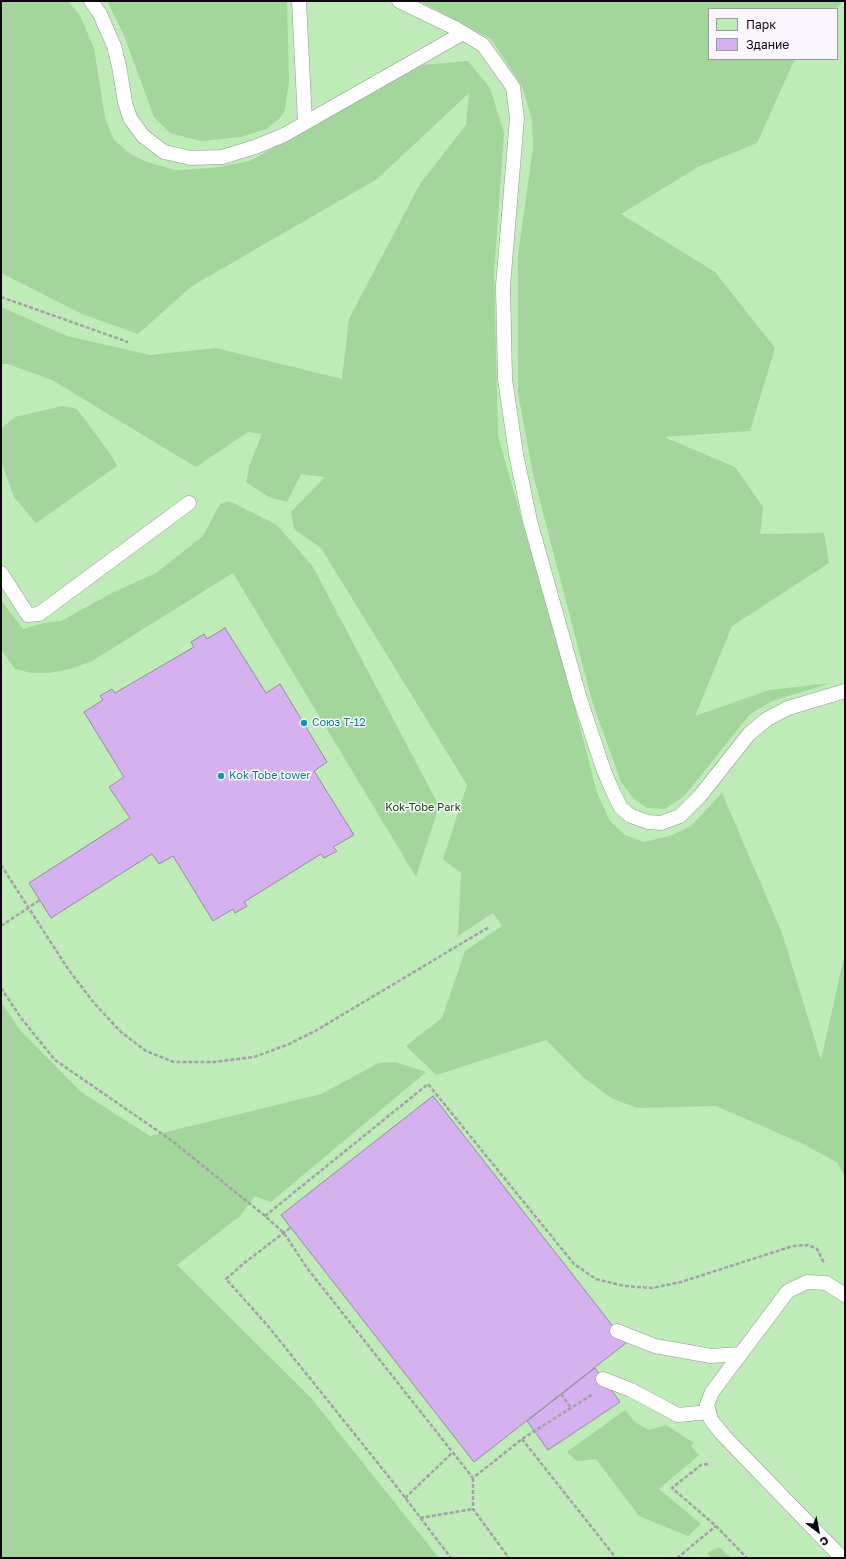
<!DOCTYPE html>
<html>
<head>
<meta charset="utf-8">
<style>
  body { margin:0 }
  #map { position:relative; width:846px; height:1559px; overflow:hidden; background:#fbf7fe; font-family:"Golos Text",sans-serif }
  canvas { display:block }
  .frame { position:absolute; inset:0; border:2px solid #0d0a0f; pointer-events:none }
  .legend { position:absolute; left:708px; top:8px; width:130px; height:52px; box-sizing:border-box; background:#fbf7fe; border:1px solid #9c989e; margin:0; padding:5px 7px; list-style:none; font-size:12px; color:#0d0a0f }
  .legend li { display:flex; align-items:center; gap:8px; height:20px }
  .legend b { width:20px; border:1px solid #9c989e }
  .north { position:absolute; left:798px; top:1511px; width:40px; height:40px; -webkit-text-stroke:3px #fbf7fe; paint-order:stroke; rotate:148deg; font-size:11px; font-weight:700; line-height:16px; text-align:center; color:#0d0a0f }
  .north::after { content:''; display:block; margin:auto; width:14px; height:18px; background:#0d0a0f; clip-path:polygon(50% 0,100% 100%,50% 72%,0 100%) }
</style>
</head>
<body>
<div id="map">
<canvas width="846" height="1559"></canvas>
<div class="frame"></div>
<ul class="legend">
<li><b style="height:11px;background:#beebb7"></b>Парк</li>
<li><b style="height:11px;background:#d6b1ef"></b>Здание</li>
</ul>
<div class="north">С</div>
</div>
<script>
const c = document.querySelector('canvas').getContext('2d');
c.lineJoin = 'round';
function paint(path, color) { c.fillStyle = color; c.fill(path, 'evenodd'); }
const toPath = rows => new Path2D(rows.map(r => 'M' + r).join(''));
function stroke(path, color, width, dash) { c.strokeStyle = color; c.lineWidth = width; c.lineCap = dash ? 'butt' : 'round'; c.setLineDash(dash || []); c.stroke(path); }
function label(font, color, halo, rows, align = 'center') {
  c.font = font + ' "Golos Text",sans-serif'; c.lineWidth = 3; c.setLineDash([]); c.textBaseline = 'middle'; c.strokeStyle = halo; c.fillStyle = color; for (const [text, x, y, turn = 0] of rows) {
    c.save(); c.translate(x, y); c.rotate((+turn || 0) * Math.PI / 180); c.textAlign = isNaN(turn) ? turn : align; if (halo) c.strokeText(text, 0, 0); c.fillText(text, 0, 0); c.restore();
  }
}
const green = toPath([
  [1,1,845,1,845,1558,1,1558],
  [709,9,837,9,837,59,709,59]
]);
const forest = toPath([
  [1,1,68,1,80,16,94,48,105,118,114,140,130,154,147,162,175,170,213,168,250,161,422,65,468,61,490,88,504,133,494,273,498,436,572,696,597,793,610,821,625,835,644,842,670,836,691,826,722,793,782,933,821,1060,845,953,845,1176,837,1162,801,1143,716,1106,637,1108,611,1098,583,1077,546,1040,436,1075,406,1046,442,1018,465,951,502,926,493,913,458,936,461,873,443,859,467,785,321,548,294,529,291,512,325,477,301,474,287,502,269,497,246,482,250,464,262,434,248,432,196,467,52,380,8,364,1,364,1,307,67,336,150,355,216,348,342,379,349,319,420,184,466,125,469,93,377,179,192,286,138,334,82,314,1,273],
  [107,1,287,1,289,81,285,110,279,119,266,129,241,137,201,141,170,133,154,117,123,33],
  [419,1,843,1,836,9,709,9,709,59,796,59,793,63,757,143,698,167,621,214,715,272,775,348,750,431,664,437,735,467,763,507,760,534,824,533,829,563,732,626,695,716,769,690,831,683,772,701,749,715,699,778,683,797,665,809,647,808,634,799,621,782,592,701,533,474,518,393,518,255,533,148,532,120,522,86,491,39],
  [63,406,77,409,111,455,117,466,36,523,14,497,1,461,1,430,3,427,15,417],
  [229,501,277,525,313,567,439,806,416,877,233,573,92,661,70,669,49,673,32,673,15,669,1,649,1,600,23,629,44,623,61,621,112,593,156,573,203,536,220,504],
  [1,1002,20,1030,81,1092,150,1136,321,1094,379,1063,395,1062,426,1072,271,1202,255,1196,240,1216,177,1265,311,1398,439,1558,1,1558],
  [625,1410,636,1423,649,1430,666,1425,694,1443,691,1446,699,1455,659,1489,701,1524,688,1536,639,1516,596,1459,577,1461,567,1452],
  [719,1547,731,1558,712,1558,707,1553]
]);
const building = toPath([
  [225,628,266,693,280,684,327,762,314,771,354,835,333,847,337,851,324,858,321,854,244,902,247,906,235,913,233,909,213,921,173,856,159,864,152,854,51,918,29,883,130,818,109,787,124,777,84,712,103,700,100,696,112,689,115,693,194,647,191,642,204,634,207,639,225,628],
  [433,1096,626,1343,474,1462,281,1215,433,1096],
  [595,1368,620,1402,548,1450,527,1421,595,1368]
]);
const path = toPath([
  [1,297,128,342],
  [1,865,68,969,94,1003,121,1032,146,1051,174,1062,214,1062,254,1057,287,1045,317,1030,489,927],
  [1,926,40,900],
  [1,988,21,1018,55,1060,171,1140,265,1216,284,1233,307,1268,473,1478,522,1439,593,1394],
  [265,1216,428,1084,574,1264,596,1279,624,1286,652,1288,681,1282,793,1246,808,1245,817,1249,824,1263],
  [290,1228,243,1264,226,1279,268,1326,397,1487,451,1558],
  [561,1394,571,1408],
  [522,1439,616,1558],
  [708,1464,701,1465,672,1488,716,1526,747,1558],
  [473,1478,473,1509,509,1558],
  [405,1498,452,1453],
  [420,1518,473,1509],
  [677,1558,716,1526]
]);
const lane = toPath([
  [91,1,100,14,114,46,119,66,125,102,130,118,143,136,164,152,191,158,222,157,255,147,284,135,463,33],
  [299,1,305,122],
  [399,1,455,28,483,45,513,87,517,118,503,286,505,379,516,454,530,521,580,699,604,771,614,794,621,808,631,816,648,822,661,823,680,816,700,796,749,734,767,719,788,708,845,691],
  [1,573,28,615,39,614,189,503],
  [617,1331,655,1346,711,1356,740,1354],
  [603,1379,631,1390,678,1415,709,1412],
  [842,1558,724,1436,711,1420,707,1405,712,1392,788,1291,807,1282,826,1283,845,1295]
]);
const markers = [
  [304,723,4,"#0f9aa8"],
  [221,776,4,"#0f9aa8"]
];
const cultureNames = [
  ["Союз Т-12",312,723],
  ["Kok Tobe tower",229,776]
];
const parkNames = [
  ["Kok-Tobe Park",423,808]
];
paint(green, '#beebb7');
paint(forest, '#a3d59c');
paint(building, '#d6b1ef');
stroke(building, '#958d9b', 1);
stroke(lane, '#9c94a2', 15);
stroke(path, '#a4a1a7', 2.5, [4, 2]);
stroke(lane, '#fff', 14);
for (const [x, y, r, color] of markers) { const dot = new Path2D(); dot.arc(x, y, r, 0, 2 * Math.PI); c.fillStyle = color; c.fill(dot); stroke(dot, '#fbf7fe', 1.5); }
label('11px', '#0d838f', '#fbf7fe', cultureNames, 'left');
label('11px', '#184811', '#fbf7fe', parkNames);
</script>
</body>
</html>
